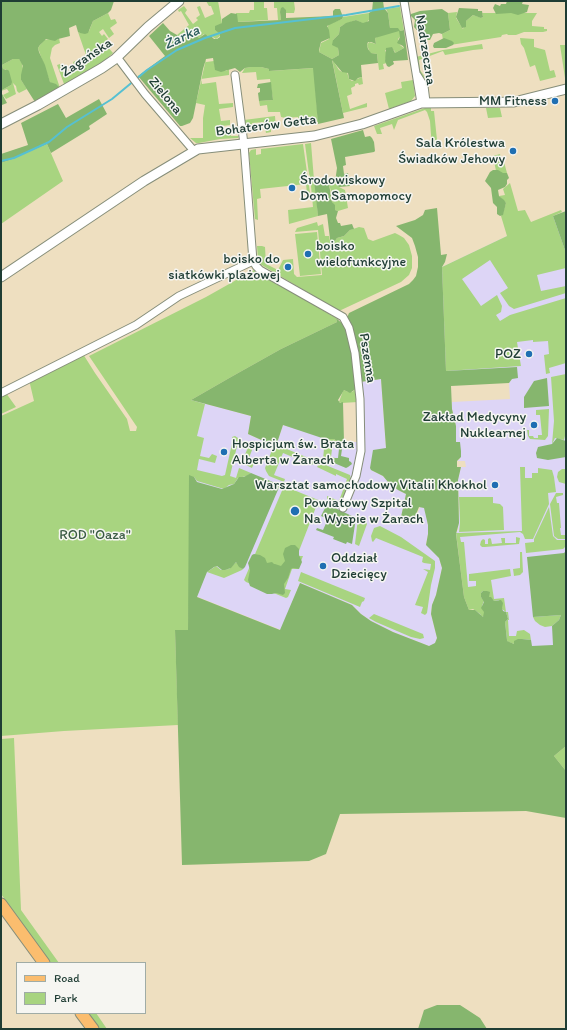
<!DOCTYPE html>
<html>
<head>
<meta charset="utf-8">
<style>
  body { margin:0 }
  #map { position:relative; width:567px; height:1030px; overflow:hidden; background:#eedfc0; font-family:Itim,sans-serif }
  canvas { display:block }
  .frame { position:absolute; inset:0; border:2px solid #1f3d34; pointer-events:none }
  .legend { position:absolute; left:16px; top:962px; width:130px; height:52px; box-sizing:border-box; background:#f6f6f2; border:1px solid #a0aca6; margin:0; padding:5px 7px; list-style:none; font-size:12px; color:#1f3d34 }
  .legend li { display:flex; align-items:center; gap:8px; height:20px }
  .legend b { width:20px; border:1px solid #a0aca6 }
</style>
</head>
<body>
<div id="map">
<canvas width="567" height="1030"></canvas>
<div class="frame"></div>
<ul class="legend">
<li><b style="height:5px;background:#fbbd6e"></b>Road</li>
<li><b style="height:11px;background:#a8d480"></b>Park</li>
</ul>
</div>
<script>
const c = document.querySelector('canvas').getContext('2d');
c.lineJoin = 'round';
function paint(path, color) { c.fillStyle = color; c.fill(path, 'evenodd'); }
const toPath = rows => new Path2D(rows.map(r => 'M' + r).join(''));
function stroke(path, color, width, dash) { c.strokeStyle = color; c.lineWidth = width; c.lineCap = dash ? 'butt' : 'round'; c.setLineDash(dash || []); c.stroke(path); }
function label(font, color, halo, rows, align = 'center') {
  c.font = font + ' Itim,sans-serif'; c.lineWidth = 3; c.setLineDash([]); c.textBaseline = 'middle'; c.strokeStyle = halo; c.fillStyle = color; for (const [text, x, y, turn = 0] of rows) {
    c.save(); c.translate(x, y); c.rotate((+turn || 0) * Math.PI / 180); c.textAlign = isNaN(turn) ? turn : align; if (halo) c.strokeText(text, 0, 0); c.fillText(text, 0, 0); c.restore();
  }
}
const built = toPath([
  [566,211,566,551,565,553,566,571,566,661,484,634,462,574,456,533,458,530,459,512,458,479,461,467,466,467,465,461,457,461,460,459,456,443,456,426,452,409,452,402,510,399,509,383,512,379,446,371,442,267,507,236],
  [381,379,386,448,371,470,383,476,388,482,398,490,406,494,401,517,401,519,417,514,421,506,425,509,428,525,428,534,426,544,439,558,442,568,436,595,432,605,431,614,437,638,435,644,429,646,393,632,371,621,361,614,352,605,300,583,281,630,188,593,191,400,251,416,248,434,268,443,277,443,283,425,338,442,358,442,360,382]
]);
const green = toPath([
  [206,1,218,1,222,23,215,30,220,32,220,36,216,39,211,36,208,36,204,34,199,38,196,36,182,43,177,35,189,25,181,11,179,12,178,10,184,6,187,10,185,13,193,24,198,20,196,18,200,15,197,7,200,6,205,18,214,14,211,6,209,6],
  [254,1,265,1,264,2,264,8,267,8,268,20,237,22,236,13,234,13,249,13,250,10,254,10],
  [274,1,294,2,295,9,294,13,285,13,286,10,280,12,281,20,278,20,277,8,274,8],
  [400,7,404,30,400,31,400,37,398,39,400,45,404,48,395,53,394,50,385,50,387,55,385,60,387,63,383,64,384,69,379,70,377,54,370,53,367,45,369,42,376,44,375,38,395,28,390,28,388,13,386,9],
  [457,12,456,18,463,29,466,21,473,15,482,18,483,16,482,13,537,13,532,21,532,26,544,27,544,29,547,29,547,31,543,32,524,32,516,35,508,35,507,34,502,35,501,37,444,46,442,34,450,30,448,13],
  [108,13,111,20,115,19,117,23,110,28,114,34,109,38,103,29,99,32,102,36,104,34,108,39,106,41,108,43,106,45,113,53,103,62,66,86,64,84,57,65,60,64,65,75,76,70,73,62,86,55,78,32,80,33,89,31,93,21],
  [369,13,369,20,366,23,362,23,356,20,343,25,340,27,339,34,333,40,338,48,339,55,332,59,339,70,342,72,347,72,349,79,352,81,362,77,363,84,359,85,358,83,355,84,355,86,351,88,352,94,347,96,350,109,367,103,367,107,343,113,332,59,319,52,321,43,329,39,327,28,329,24,342,19,343,17],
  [59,38,60,43,55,45,52,48,50,58,60,88,50,82,38,48,44,40],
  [520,38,534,39,534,47,545,50,550,71,554,70,556,77,540,81,535,65,530,67,524,48,521,44],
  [482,44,483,49,473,50,445,55,443,51,419,60,420,70,427,80,424,82,419,75,416,57,443,50],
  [560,45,566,45,565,81,565,78],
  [13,59,19,59,22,63,23,69,21,80,27,89,19,93,17,91,16,86,13,83,16,94,6,99,3,95,9,92,7,89,1,91,2,90,11,85,6,69,3,69,2,65],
  [206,59,206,62,214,61,214,65,226,71,229,69,229,75,201,79,202,84,216,82,219,104,233,103,233,107,219,109,221,121,230,120,230,125,222,126,223,134,231,133,231,136,239,136,238,138,220,139,199,143,196,143,190,138,203,138,203,118,205,105,196,103],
  [251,67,261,67,269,69,270,71,314,68,318,122,302,124,299,121,298,117,286,118,281,117,280,112,268,112,267,105,260,106,259,101,273,100,270,79,257,80,256,72,242,73,245,68],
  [413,80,415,96,411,101,389,109,385,93,402,88,401,82],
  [425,108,431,108,431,111,434,111,437,140,435,140,435,148,432,148,430,121,427,112,425,110,398,120,394,130,392,124,380,128,382,134,377,134,374,126],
  [486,108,500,108,502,117,488,118],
  [275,116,276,129,271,129,271,132,266,133,264,122,252,123,252,130,247,131,245,130,244,120],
  [311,143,314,180,335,177,335,179,339,187,345,190,348,208,338,211,335,210,332,202,333,199,329,184,328,183,315,180,318,216,289,224,288,210,313,207,310,176,309,174,305,144],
  [47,144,63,181,1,224,1,163,13,159],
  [303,144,310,193,307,193,306,184,260,189,261,198,257,199,258,220,255,219,249,153,251,150,256,149,256,155,261,154,261,149],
  [500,154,502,162,504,162,507,173,497,176,493,156],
  [510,183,518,211,525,210,531,222,561,210,562,212,553,216,566,253,566,268,537,275,541,291,566,286,566,293,514,309,509,306,500,293,508,288,490,260,462,279,481,306,497,295,502,306,501,312,496,315,500,321,510,315,566,298,566,363,549,368,550,373,546,374,544,355,549,354,548,341,533,342,533,340,517,342,521,366,446,371,442,267,507,236,501,216,503,213,506,203,499,196,505,195,503,189],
  [317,222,318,226,323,224,325,236,329,236,331,246,337,238,344,236,350,230,359,227,364,228,368,239,373,241,395,233,399,235,404,238,409,245,412,256,412,268,409,275,401,282,339,311,260,264,258,259,257,246,262,246,265,247,266,264,278,270,283,260,293,259,294,274,297,277,322,275,318,230,295,232,297,228],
  [317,232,321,274,300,276,295,234],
  [254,270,336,318,337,322,281,349,231,377,191,400,205,404,197,436,204,438,200,456,209,458,212,454,217,456,215,463,199,459,197,470,222,476,225,475,233,439,232,437,235,436,238,438,238,442,230,476,236,478,239,468,251,473,247,476,238,478,234,484,229,485,224,489,197,481,194,477,188,630,175,630,178,725,64,731,1,736,1,416,34,401,30,384,30,378,83,354,95,373,127,419,130,431,136,431,137,427,89,356,206,297],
  [566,374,566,432,564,440,555,438,552,444,554,421,551,377],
  [357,388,358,402,341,403,339,402,343,391,344,390,348,392,352,392],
  [6,393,16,407,1,414,1,395],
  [549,409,548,436,545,440,530,439,528,436,527,430,529,430,529,436,533,436,534,438,538,438,538,435,542,435,540,415,536,415,536,410],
  [325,439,334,439,338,442,333,442,331,457,335,458,334,463,323,459],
  [251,441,255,441,262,444,262,445,255,442,249,458,255,461,252,468,244,464,242,461],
  [268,444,277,445,311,459,311,460,314,462,312,465,283,453,274,475,285,479,284,482,269,476,266,471,265,468,272,450],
  [319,464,322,465,323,464,350,475,351,479,342,502,338,503,327,499,327,496,339,501,347,479,336,474,336,476,317,467],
  [520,467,525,467,525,478,532,478,532,473,538,473,538,468,552,470,554,477,556,492,548,493,549,504,533,539,525,539,523,534,520,532,460,537,461,542,464,542,468,587,476,586,476,581,469,581,469,574,510,569,511,576,491,580,494,599,504,598,506,612,502,609,499,600,494,601,489,597,487,591,483,591,481,593,481,597,484,601,482,606,485,613,484,616,482,617,480,614,473,609,469,610,464,597,456,533,522,531],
  [562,469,566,469,566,484,559,482,557,477,558,472],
  [284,486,323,502,322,507,316,507,297,556,303,556,298,569,292,569,285,589,291,590,288,597,286,598,246,582,244,580],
  [556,493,563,493,563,495,556,497,557,503,559,503,561,528,560,528,561,535,566,535,566,539,558,539,554,536,550,504],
  [459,497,493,497,493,503,500,504,503,507,504,530,459,532,460,523],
  [549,507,553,536,557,540,566,540,566,546,563,549,526,553,525,543,534,542,534,539],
  [358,518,365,521,367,524,359,546,355,544],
  [380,526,401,537,435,561,435,568,431,585,427,613,425,615,421,613,423,607,415,605,428,572,423,569,430,570,431,564,424,563,422,562,423,557,376,538,373,542,372,541,371,536,374,528],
  [516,537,520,538,519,544,485,547,482,547,480,545,481,541,483,539,485,540,485,544,488,544,488,539,490,538,491,539,492,544,502,543,501,538,505,538,505,543,516,543],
  [520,552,522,552,523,572,520,575,514,576,513,569,520,568],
  [236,562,243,569,244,568,242,570,224,578,207,572,216,566,221,570,229,569],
  [301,572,365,598,364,601,362,602,360,607,298,581],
  [506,612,508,612,509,620,508,620,509,636,516,636,517,631,524,630,530,634,531,640,522,639,514,644,506,641,507,640,505,622,508,619],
  [374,614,423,634,424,638,420,639,411,637,376,622,369,618],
  [561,615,559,620,552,626,545,627,540,625,535,621,533,617],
  [14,738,21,910,59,963,51,963,1,894,1,739],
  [566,746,566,771,554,756],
  [88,1013,96,1013,107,1029,99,1029]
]);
const forest = toPath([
  [1,1,114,1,111,10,108,13,93,21,88,33,85,34,80,33,78,32,76,25,69,28,70,36,58,39,55,41,46,39,40,45,38,48,39,52,45,65,50,82,56,84,60,88,35,102,21,80,21,75,23,66,19,59,13,59,2,65,3,69,8,70,9,71,12,82,11,85,2,90,1,92,7,103,2,105,1,105],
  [373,1,383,1,384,8,388,13,390,28,398,28,400,31,404,30,408,60,393,61,394,64,389,67,387,66,385,61,386,48,392,47,395,53,404,48,403,46,397,43,400,37,399,31,375,38,376,44,371,42,368,42,367,45,368,49,371,53,377,54,378,63,361,65,362,77,358,78,355,81,349,79,348,73,342,72,332,60,344,118,318,124,313,68,269,71,269,69,261,67,251,67,245,68,240,72,235,68,221,72,215,70,213,58,206,59,203,69,193,118,190,123,182,126,180,126,138,76,165,56,149,36,163,23,170,31,177,35,182,43,186,41,187,36,194,34,199,38,205,34,208,36,211,36,214,39,217,39,220,37,220,34,215,30,215,26,222,23,222,19,231,13,237,14,238,22,281,20,280,12,281,8,283,7,286,10,286,18,333,16,333,11,335,9,340,9,343,17,342,19,327,26,329,30,330,38,321,42,319,50,319,52,332,59,339,55,338,48,332,45,333,40,339,34,340,27,346,23,356,20,363,23,369,21,369,13,372,11],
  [507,1,523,1,522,4,529,5,527,12,518,15,511,13,496,14,493,8,495,4,500,6,501,4,506,4],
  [459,8,478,9,478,11,482,11,483,17,481,18,473,15,466,21,466,27,462,28,456,17],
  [442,9,448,13,450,30,442,34,439,33,433,34,430,40,426,40,414,27,415,20,411,16,411,14,420,11],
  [444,38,452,41,454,43,453,45,446,48,434,48,433,46,434,43],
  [271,82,273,100,259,101,258,93,260,92,260,88,257,88,258,84],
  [99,99,107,114,89,126,90,129,51,153,47,144,13,159,1,163,1,154,28,145,21,123,58,104,66,118],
  [363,130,365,137,370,136,372,138,374,142,375,151,374,152,345,157,346,165,343,166,344,174,348,173,350,186,339,187,335,182,337,168,331,139],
  [493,170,498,170,503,173,507,173,509,178,507,180,507,184,505,187,498,190,499,196,504,200,506,203,503,215,500,216,497,214,497,207,493,203,491,188,485,181,490,172],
  [314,180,328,183,329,184,332,202,335,205,335,210,338,211,336,218,338,223,340,223,341,226,352,224,354,229,350,230,344,236,337,238,331,247,327,214,318,216],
  [437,208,441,255,447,254,445,262,442,267,446,371,517,367,518,378,512,379,509,383,451,386,452,409,456,426,456,442,460,442,461,451,461,457,457,461,457,467,461,467,458,480,459,523,456,534,464,597,469,610,475,610,483,617,484,612,481,608,484,602,481,597,481,593,483,591,487,591,490,592,489,597,491,597,494,601,501,600,503,603,502,608,503,611,506,612,508,619,505,622,507,640,507,641,514,644,514,641,518,639,522,639,531,640,532,646,553,645,552,626,559,620,561,615,533,617,527,557,564,553,566,551,566,746,554,756,566,771,566,818,526,811,340,814,326,854,309,861,182,865,175,630,188,630,189,475,194,477,197,482,222,489,234,484,239,477,244,477,251,473,280,485,245,567,243,569,239,567,236,562,231,568,225,570,222,570,217,566,214,567,207,572,197,597,280,630,300,583,352,605,361,614,371,621,393,632,429,646,435,643,437,638,431,614,432,605,436,595,442,568,439,558,426,545,428,534,428,525,424,508,419,507,412,524,409,524,402,521,401,517,406,494,398,490,388,482,383,476,371,470,370,468,373,450,386,448,381,379,360,382,347,318,349,313,409,284,413,280,416,276,418,267,418,257,415,246,412,238,396,226,415,220,423,215,425,210],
  [566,211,566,253,553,216],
  [336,318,345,326,353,353,357,388,350,393,344,390,338,400,340,403,343,402,344,442,338,442,334,439,325,439,283,425,277,443,268,444,268,443,248,434,251,416,191,400,231,377,281,349,337,322],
  [547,378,549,406,524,408,524,397,534,381],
  [557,438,566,441,566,457,548,460,537,458,536,453,538,447,552,444],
  [339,449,342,449,341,456,349,458,349,461,351,462,352,464,348,467,346,468,334,463,335,458,338,458],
  [331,506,356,518,352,544,347,542,346,544,333,539,334,537,316,530,317,528,323,530,328,519,321,516,325,508],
  [291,545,295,545,299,549,299,555,302,562,299,569,293,568,291,569,288,578,284,584,285,593,283,595,276,593,272,594,267,594,250,586,248,580,250,570,248,563,252,555,254,554,260,555,265,558,267,563,272,562,274,564,275,564,281,566,285,561,283,554,285,548],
  [437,1005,460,1005,480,1018,487,1029,418,1029,424,1010]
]);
const stream = toPath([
  [1,161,14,158,49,142,67,127,112,99,147,70,177,50,205,38,235,28,346,15,399,6]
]);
const minor = toPath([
  [404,1,421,103],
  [117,57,145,94,194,151],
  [235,75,244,144,253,261,256,266,260,270,343,317,349,328,355,353,360,399,361,451,356,476,343,508],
  [417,75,424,86,426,102],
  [1,393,136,325,179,296,253,261]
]);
const tertiary = toPath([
  [1,124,38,105,102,68,115,59,148,27,179,1],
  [1,277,144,181,198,149,314,136,362,124,421,103,514,102,566,89]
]);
const primary = toPath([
  [1,904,44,963],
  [81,1013,93,1029]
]);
const markers = [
  [555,101,4,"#1f6fb2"],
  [513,151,4,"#1f6fb2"],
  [292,188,4,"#1f6fb2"],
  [308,254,4,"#1f6fb2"],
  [288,267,4,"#1f6fb2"],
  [529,354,4,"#1f6fb2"],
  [534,425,4,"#1f6fb2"],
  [224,452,4,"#1f6fb2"],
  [495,485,4,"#1f6fb2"],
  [295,511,5,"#1f6fb2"],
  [323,566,4,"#1f6fb2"]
];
const streetNames = [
  ["Nadrzeczna",425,50,81],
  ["Żagańska",87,58,-34],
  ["Zielona",165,96,50],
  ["Bohaterów Getta",266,126,-7],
  ["Pszenna",367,358,81]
];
const poiNames = [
  ["MM Fitness",547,101],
  ["Sala Królestwa",505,143],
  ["Świadków Jehowy",505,159],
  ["Środowiskowy",300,180,"left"],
  ["Dom Samopomocy",300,196,"left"],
  ["boisko",316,246,"left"],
  ["wielofunkcyjne",316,262,"left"],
  ["boisko do",280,259],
  ["siatkówki plażowej",280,275],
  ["POZ",521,354],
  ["Zakład Medycyny",526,417],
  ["Nuklearnej",526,433],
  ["Hospicjum św. Brata",232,444,"left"],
  ["Alberta w Żarach",232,460,"left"],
  ["Warsztat samochodowy Vitalii Khokhol",487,485],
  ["Powiatowy Szpital",304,503,"left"],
  ["Na Wyspie w Żarach",304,519,"left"],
  ["Oddział",331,558,"left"],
  ["Dziecięcy",331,574,"left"]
];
const parkNames = [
  ["ROD \"Oaza\"",95,535]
];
const waterNames = [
  ["Żarka",182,38,-26]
];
paint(built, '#ddd5f6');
paint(green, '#a8d480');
paint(forest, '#86b66e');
stroke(stream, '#56c0d2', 2);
stroke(minor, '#868e7a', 9);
stroke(tertiary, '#868e7a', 11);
stroke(primary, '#868e7a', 13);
stroke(minor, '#fff', 7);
stroke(tertiary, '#fff', 9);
stroke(primary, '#fbbd6e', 11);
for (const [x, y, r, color] of markers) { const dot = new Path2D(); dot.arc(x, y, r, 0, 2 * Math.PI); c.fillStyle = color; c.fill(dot); stroke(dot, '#f6f6f2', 1.5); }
label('14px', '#1f3d34', '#f6f6f2', streetNames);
label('14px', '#1f3d34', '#f6f6f2', poiNames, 'right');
label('14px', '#3a5b43', '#f6f6f2', parkNames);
label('italic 15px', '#2d5e5c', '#f6f6f2', waterNames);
</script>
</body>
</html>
